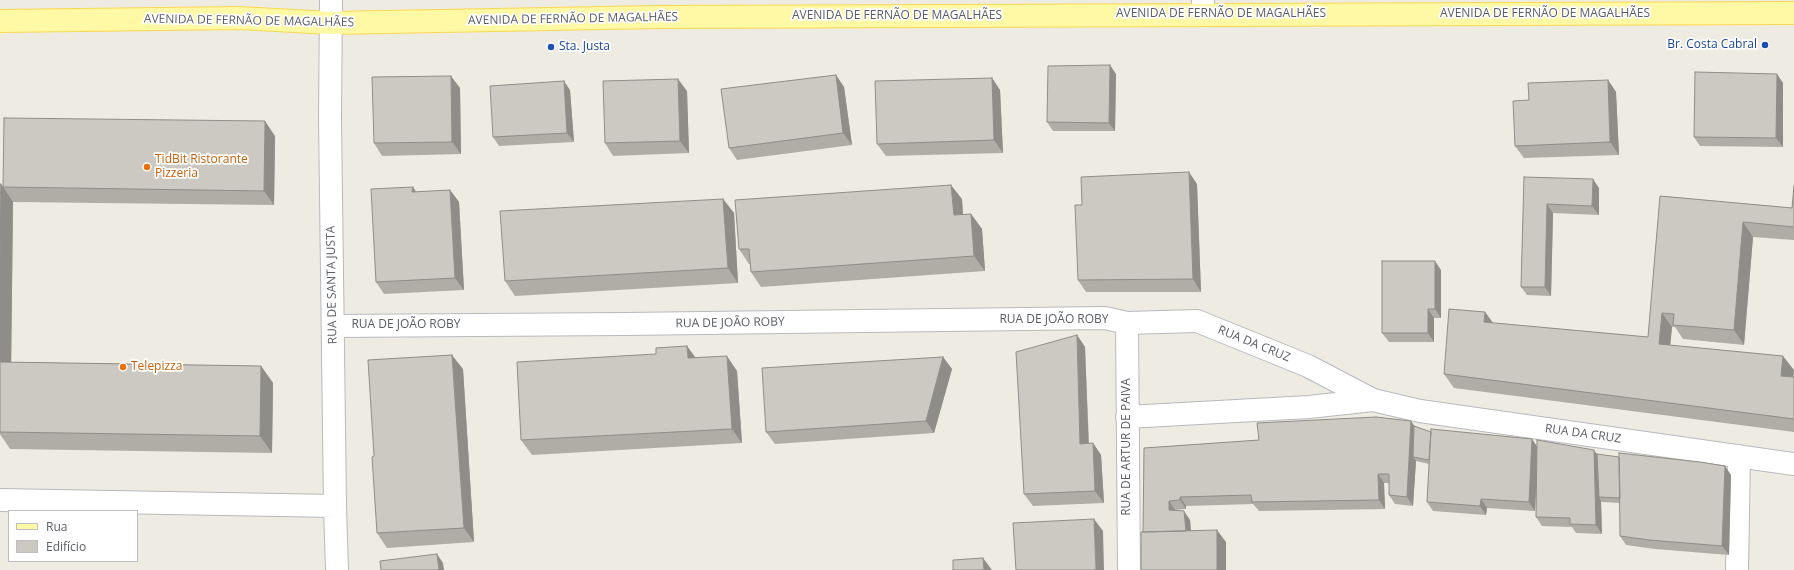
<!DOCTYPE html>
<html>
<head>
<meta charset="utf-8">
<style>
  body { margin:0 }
  #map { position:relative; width:1794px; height:570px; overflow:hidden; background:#eeece2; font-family:"Open Sans",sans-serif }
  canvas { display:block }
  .legend { position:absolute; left:8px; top:510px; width:130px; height:52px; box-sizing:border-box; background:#fff; border:1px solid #bdbec1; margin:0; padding:5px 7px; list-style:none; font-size:12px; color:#5a5d63 }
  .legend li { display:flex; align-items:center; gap:8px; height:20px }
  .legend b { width:20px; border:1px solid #bdbec1 }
</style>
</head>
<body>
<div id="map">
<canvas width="1794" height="570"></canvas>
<ul class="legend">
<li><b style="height:5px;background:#fff8a5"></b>Rua</li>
<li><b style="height:11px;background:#cbc9c1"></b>Edifício</li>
</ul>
</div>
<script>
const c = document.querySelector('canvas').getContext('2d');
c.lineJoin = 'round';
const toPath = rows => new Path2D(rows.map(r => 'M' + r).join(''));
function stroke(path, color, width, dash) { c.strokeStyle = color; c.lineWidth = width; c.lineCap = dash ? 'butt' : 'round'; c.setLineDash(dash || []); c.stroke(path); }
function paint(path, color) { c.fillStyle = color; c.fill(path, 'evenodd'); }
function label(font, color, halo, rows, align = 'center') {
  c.font = font + ' "Open Sans",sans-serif'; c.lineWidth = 3.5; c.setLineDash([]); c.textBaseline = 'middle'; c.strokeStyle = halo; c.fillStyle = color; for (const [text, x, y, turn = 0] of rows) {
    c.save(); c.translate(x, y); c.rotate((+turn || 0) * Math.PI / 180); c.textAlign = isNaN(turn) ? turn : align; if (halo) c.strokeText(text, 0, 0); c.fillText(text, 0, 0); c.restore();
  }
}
const minor = toPath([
  [331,0,330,118,335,506,337,570],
  [1203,0,1203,14],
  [1127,323,1129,570],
  [333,326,625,324,1105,318,1127,323,1197,321,1308,366,1373,400,1420,411,1794,464],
  [1127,417,1309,407,1373,400],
  [0,500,335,506],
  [1737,570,1739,456]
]);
const major = toPath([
  [0,21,239,18,331,23,658,17,1794,13]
]);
const wall = toPath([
  [1116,74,1115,131,1053,131,1047,122],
  [836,75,844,87,852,145,737,160,729,148],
  [992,78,1000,90,1003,153,886,156,877,144],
  [1608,80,1616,92,1619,155,1524,158,1515,146],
  [1783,83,1783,147,1700,146,1694,137],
  [460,88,461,154,382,156,374,143],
  [570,90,574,142,499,146,493,137],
  [687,91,689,153,613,156,605,143],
  [275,136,274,205,13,202,11,362,261,366,273,383,272,453,10,449,0,434,0,184,3,187],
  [1524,177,1599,188,1599,215,1553,213,1551,296,1527,295,1521,287],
  [1197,184,1201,292,1086,292,1078,280,1082,205],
  [1794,186,1794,240,1753,237,1744,345,1683,339,1675,327,1672,327,1670,345,1794,370,1793,377,1794,377,1794,432,1454,388,1444,374,1485,312,1493,323,1648,337,1660,196,1792,208],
  [450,190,459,202,464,290,384,294,376,282,416,192],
  [723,199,734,213,738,283,515,296,505,281],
  [962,199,963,215,971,214,982,229,985,271,761,287,751,272,750,264,749,264,739,249],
  [1441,270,1441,318,1434,318,1434,342,1389,342,1382,333],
  [1077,335,1085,347,1089,443,1093,443,1101,455,1104,503,1033,506,1024,494],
  [943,357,952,369,934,433,775,444,766,432],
  [696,358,737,371,742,443,532,455,521,440],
  [463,369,474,542,387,548,377,533],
  [1411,421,1414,426,1431,432,1532,439,1537,447,1597,454,1731,475,1729,555,1655,549,1626,545,1620,536,1620,503,1602,502,1601,501,1602,534,1576,533,1572,527,1542,526,1536,517,1536,482,1535,511,1487,508,1486,515,1433,511,1427,502,1429,464,1416,461,1413,506,1395,504,1389,495,1389,483,1384,483,1385,509,1259,511,1253,504,1186,506,1186,509,1175,510,1190,520,1191,531,1226,542,1143,532,1144,448,1259,440]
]);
const shadedWall = toPath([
  [1110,65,1116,74,1115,131,1109,123],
  [1777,74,1783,83,1783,147,1776,138],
  [836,75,844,87,852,145,843,133],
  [451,76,460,88,461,154,452,142],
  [992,78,1000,90,1003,153,994,140],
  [678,79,687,91,689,153,680,141],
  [1608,80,1616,92,1619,155,1610,142],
  [564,81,570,90,574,142,567,133],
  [265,121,275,136,274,205,264,191],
  [1189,172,1197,184,1201,292,1193,279],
  [1593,179,1599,188,1599,215,1592,206],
  [1,184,13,202,11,380,0,364,0,266],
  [951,185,962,199,964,230,954,215],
  [413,187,421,199,412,192],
  [450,190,459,202,464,290,455,278],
  [723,199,734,213,738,283,728,268],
  [1547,204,1553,213,1551,296,1545,287],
  [971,214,982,229,985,271,974,256],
  [1743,222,1753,237,1744,345,1734,330],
  [1435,261,1441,270,1441,318,1435,309],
  [1428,309,1434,318,1434,342,1428,333],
  [1485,312,1496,327,1484,322],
  [1662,313,1672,327,1669,359,1659,344],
  [1077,335,1085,347,1089,456,1080,444],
  [687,346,698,361,688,358],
  [452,355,463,369,474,542,464,528],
  [727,356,737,371,742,443,732,429],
  [1783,356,1794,370,1792,391,1781,376],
  [943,357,952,369,934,433,926,421],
  [261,366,273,383,272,453,260,436],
  [1411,421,1417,430,1413,457,1416,461,1413,506,1407,497],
  [1532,439,1538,448,1535,511,1529,502],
  [1093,443,1101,455,1104,503,1095,491],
  [1594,450,1600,459,1599,497,1601,501,1602,534,1596,525],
  [1725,466,1731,475,1729,555,1722,546],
  [1378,474,1384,483,1385,509,1379,500],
  [1180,497,1186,506,1186,509,1180,500],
  [1481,499,1487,508,1486,515,1480,506],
  [1169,501,1175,510,1175,519,1169,510],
  [1184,511,1190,520,1192,543,1186,534],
  [1094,519,1103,531,1104,570,1096,570],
  [1217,530,1226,542,1226,570,1217,570],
  [437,554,443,563,444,570,439,570],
  [983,558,992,570,984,570]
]);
const building = toPath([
  [1110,65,1109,123,1047,122,1048,66,1110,65],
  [1695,72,1777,74,1776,138,1694,137,1695,72],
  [836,75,843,133,729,148,721,89,836,75],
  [451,76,452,142,374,143,372,77,451,76],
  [992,78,994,140,877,144,875,81,992,78],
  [678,79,680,141,605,143,603,81,678,79],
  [1608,80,1610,142,1515,146,1513,101,1529,100,1528,83,1608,80],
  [564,81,567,133,493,137,490,86,564,81],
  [4,118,265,121,264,191,3,187,4,118],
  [1189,172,1193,279,1078,280,1075,205,1082,205,1081,177,1189,172],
  [1524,177,1593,179,1592,206,1547,204,1545,287,1521,287,1524,177],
  [0,184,1,184,0,266,0,184],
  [951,185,954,215,971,214,974,256,751,272,749,249,739,249,735,200,951,185],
  [1794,186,1794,227,1743,222,1734,330,1673,325,1674,314,1662,313,1659,344,1783,356,1781,376,1794,377,1794,419,1444,374,1449,309,1485,312,1484,322,1648,337,1660,196,1792,208,1794,186],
  [413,187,412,192,450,190,455,278,376,282,371,189,413,187],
  [723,199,728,268,505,281,500,211,723,199],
  [1382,261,1435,261,1435,309,1428,309,1428,333,1382,333,1382,261],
  [1077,335,1080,444,1093,443,1095,491,1024,494,1016,352,1077,335],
  [687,346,688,358,727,356,732,429,521,440,517,362,656,354,656,348,687,346],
  [452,355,464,528,377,533,372,457,374,456,368,360,452,355],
  [943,357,926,421,766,432,762,368,943,357],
  [0,362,261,366,260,436,0,432,0,362],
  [1376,417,1411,421,1407,497,1389,495,1389,474,1378,474,1379,500,1252,502,1251,495,1180,497,1180,500,1169,501,1169,510,1184,511,1186,531,1143,532,1144,448,1259,440,1257,423,1376,417],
  [1414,426,1431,432,1429,460,1413,457,1414,426],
  [1431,429,1532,439,1529,502,1481,499,1480,506,1427,502,1431,429],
  [1537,440,1594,450,1596,525,1570,524,1570,518,1536,517,1537,440],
  [1619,453,1700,462,1725,466,1722,546,1649,540,1620,536,1619,453],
  [1597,454,1619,457,1620,498,1599,497,1597,454],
  [1094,519,1096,570,1016,570,1013,523,1094,519],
  [1217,530,1217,570,1141,570,1141,532,1217,530],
  [437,554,439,570,381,570,380,561,437,554],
  [983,558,984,570,953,570,953,560,983,558]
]);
const markers = [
  [1765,45,4,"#1a4fb4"],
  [551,47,4,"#1a4fb4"],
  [147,167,4,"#e8710a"],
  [123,367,4,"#e8710a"]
];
const streetNames = [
  ["AVENIDA DE FERNÃO DE MAGALHÃES",1221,14],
  ["AVENIDA DE FERNÃO DE MAGALHÃES",1545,14],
  ["AVENIDA DE FERNÃO DE MAGALHÃES",897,16],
  ["AVENIDA DE FERNÃO DE MAGALHÃES",573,19,-1],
  ["AVENIDA DE FERNÃO DE MAGALHÃES",249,21,1],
  ["RUA DE SANTA JUSTA",332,285,-91],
  ["RUA DE JOÃO ROBY",1054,320],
  ["RUA DE JOÃO ROBY",730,323,-1],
  ["RUA DE JOÃO ROBY",406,325],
  ["RUA DA CRUZ",1254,344,22],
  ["RUA DA CRUZ",1583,434,8],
  ["RUA DE ARTUR DE PAIVA",1127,447,-90]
];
const transitNames = [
  ["Br. Costa Cabral",1757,45],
  ["Sta. Justa",559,47,"left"]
];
const foodNames = [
  ["TidBit Ristorante",155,160],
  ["Pizzeria",155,174],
  ["Telepizza",131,367]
];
stroke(minor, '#b7b9bf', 24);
stroke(major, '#f9d850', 24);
stroke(minor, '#fff', 22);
stroke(major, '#fff8a5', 22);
paint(wall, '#afada6');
paint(shadedWall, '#8e8d87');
paint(building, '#cbc9c1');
stroke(building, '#8e8d87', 1);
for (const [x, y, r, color] of markers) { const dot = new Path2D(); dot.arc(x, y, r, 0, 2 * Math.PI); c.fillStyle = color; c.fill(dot); stroke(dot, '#fff', 1.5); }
label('12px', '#5a5d63', '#fff', streetNames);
label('12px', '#164399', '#fff', transitNames, 'right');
label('12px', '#c56008', '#fff', foodNames, 'left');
</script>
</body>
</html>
